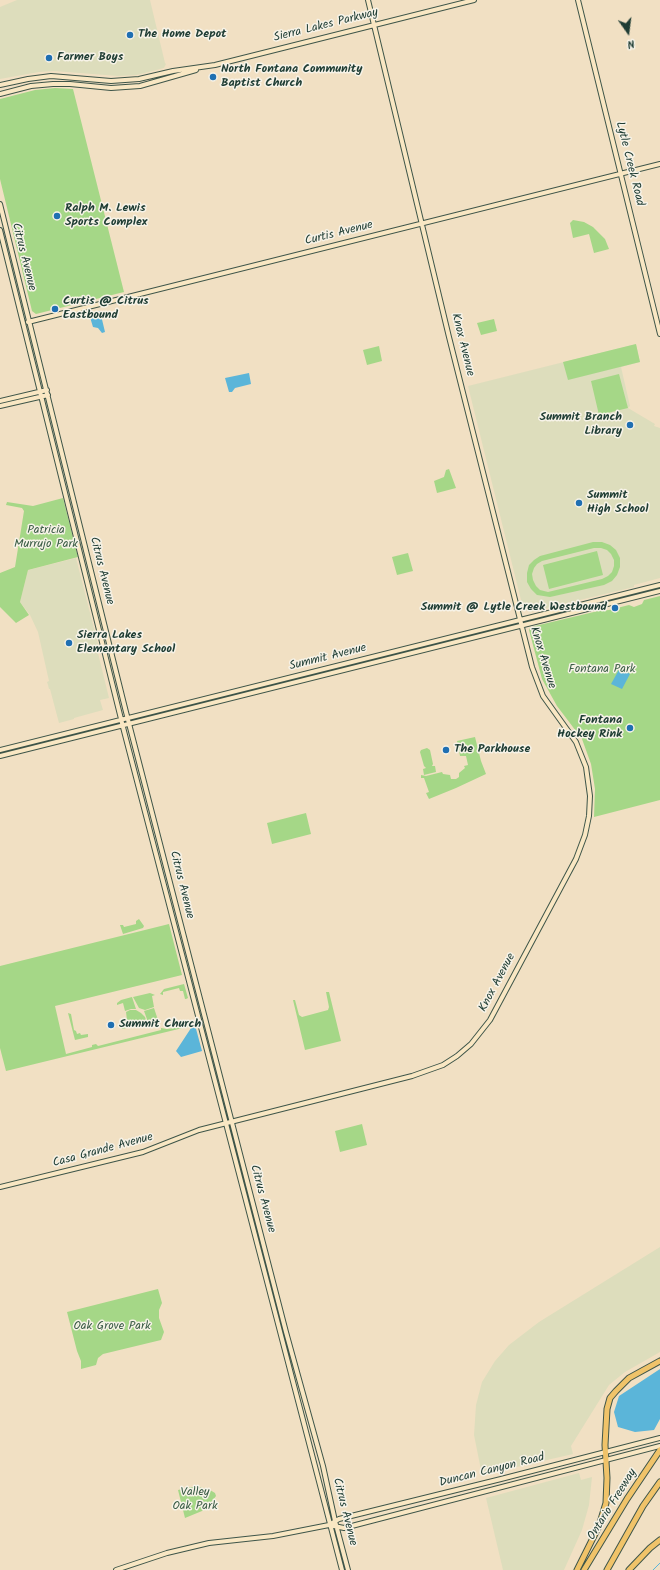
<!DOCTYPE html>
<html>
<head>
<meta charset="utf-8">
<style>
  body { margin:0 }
  #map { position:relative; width:660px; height:1570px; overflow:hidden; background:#f1e0c3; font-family:Kalam,sans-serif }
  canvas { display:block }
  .north { position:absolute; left:608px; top:12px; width:40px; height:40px; -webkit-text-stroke:3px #f7f3e8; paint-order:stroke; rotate:166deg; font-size:11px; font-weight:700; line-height:16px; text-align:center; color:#1f3d34 }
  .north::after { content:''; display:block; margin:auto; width:14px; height:18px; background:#1f3d34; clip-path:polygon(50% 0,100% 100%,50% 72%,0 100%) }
</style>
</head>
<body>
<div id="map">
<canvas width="660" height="1570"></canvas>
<div class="north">N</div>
</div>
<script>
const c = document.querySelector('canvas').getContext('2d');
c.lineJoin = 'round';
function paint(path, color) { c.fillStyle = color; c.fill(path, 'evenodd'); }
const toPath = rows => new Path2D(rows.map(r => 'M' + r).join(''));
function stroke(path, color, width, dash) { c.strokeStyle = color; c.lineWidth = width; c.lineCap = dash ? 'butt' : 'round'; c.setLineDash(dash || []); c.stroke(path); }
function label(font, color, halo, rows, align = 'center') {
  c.font = font + ' Kalam,sans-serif'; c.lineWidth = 3; c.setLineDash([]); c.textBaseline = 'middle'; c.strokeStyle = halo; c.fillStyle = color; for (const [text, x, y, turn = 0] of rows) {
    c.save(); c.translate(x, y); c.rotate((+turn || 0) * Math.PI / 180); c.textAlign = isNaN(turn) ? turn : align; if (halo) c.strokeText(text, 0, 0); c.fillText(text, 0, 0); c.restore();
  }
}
const built = toPath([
  [17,0,150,0,165,63,166,64,164,68,137,75,118,76,54,71,39,72,0,79,0,7],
  [636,344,640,362,621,367,630,406,628,408,655,424,654,426,660,428,660,578,634,585,634,587,530,612,523,608,468,386],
  [76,558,99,648,97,649,109,698,100,700,103,710,74,718,74,719,59,723,50,689,49,689,48,685,47,682,49,681,38,632,30,615,20,602,28,570],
  [660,1247,660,1352,625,1372,609,1385,571,1446,573,1454,482,1475,474,1435,476,1405,482,1382,495,1361,509,1345,539,1322],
  [579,1473,581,1480,592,1477,589,1505,582,1530,564,1570,503,1570,486,1498]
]);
const green = toPath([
  [55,88,73,89,124,292,36,314,32,311,0,179,0,99,35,90],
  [573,220,584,222,593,227,605,239,609,249,594,253,589,234,573,238,570,223],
  [494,319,497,331,481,335,477,323],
  [636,344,640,362,568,380,563,362],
  [379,346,382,361,367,365,363,350],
  [619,374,628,408,599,415,591,381],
  [449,469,456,488,437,493,434,481,444,477,446,470],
  [63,498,78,557,28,570,20,602,29,615,16,623,0,607,0,573,15,567,24,511,22,508,6,505,7,502,33,506],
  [593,542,602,542,610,545,616,550,620,558,620,567,617,575,612,581,604,585,550,597,537,595,531,589,527,582,527,573,529,565,534,560,540,556],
  [594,548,601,548,607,550,611,554,614,560,614,566,612,572,608,576,602,579,548,592,540,590,536,586,533,580,532,574,534,568,537,564,542,561],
  [597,551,603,575,549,589,543,565],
  [408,553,413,571,397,575,392,557],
  [660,596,660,800,594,817,595,789,591,764,582,739,557,706,542,679,529,630,530,628,535,626,598,611,609,610,629,605,634,607,642,604,644,600],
  [475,737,481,761,486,774,456,788,429,799,426,793,429,792,424,778,421,778,421,775,426,776,442,772,443,774,450,775,451,779,456,779,459,777,459,773,465,768,464,766,468,765,466,756,460,756,457,741],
  [427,748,430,750,433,764,432,766,435,766,436,772,424,775,423,769,426,768,424,766,420,752,421,750],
  [306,813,311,834,272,844,267,823],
  [139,919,144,926,143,928,123,934,120,925,123,925,124,927,136,924,136,921],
  [169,924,182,975,55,1006,66,1054,92,1047,92,1045,96,1044,98,1046,161,1030,161,1028,167,1029,195,1025,6,1071,0,1048,0,966],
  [184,984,188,998,186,999,185,999,183,991,180,991,179,988,163,992,163,995,160,994,164,989],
  [326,992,329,992,341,1041,305,1050,293,1000,295,1000,299,1015,302,1017,328,1010,329,1007],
  [150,993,155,995,152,996,154,1007,145,1010,139,1008,133,997],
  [132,997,136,1009,131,1009,125,1011,123,1003,117,1005,117,1003,121,1000],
  [154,1008,158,1020,148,1022,144,1011],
  [130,1010,136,1010,141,1013,145,1017,147,1023,122,1029,120,1022,127,1020,126,1012],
  [68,1013,71,1014,74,1030,76,1031,77,1034,80,1033,81,1035,88,1034,88,1037,75,1040],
  [362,1124,367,1145,340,1152,335,1131],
  [158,1289,162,1303,159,1310,159,1318,164,1332,161,1340,103,1354,98,1358,96,1365,81,1369,81,1361,77,1351,67,1312],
  [191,1487,199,1487,210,1490,215,1493,216,1496,210,1504,202,1511,185,1518,178,1490]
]);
const water = toPath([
  [100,311,105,332,102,333,98,328,93,327,89,314],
  [249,373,251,384,235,388,232,392,229,392,225,378],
  [620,668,630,674,622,689,611,684],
  [193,1025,195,1025,202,1051,181,1057,176,1051],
  [660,1369,660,1419,654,1430,635,1432,618,1427,614,1412,619,1396]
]);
const stream = toPath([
  [653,1570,660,1563]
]);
const secondary = toPath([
  [578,0,660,334],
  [0,85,28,79,51,76,111,81,139,79,173,71,215,65,474,0],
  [0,94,31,86,53,84,70,84,111,88,140,86,196,70],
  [0,204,126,712,286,1332,323,1466,335,1521,348,1570],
  [0,230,124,731,342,1570],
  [28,322,660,164],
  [0,401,47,390],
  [0,406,48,395],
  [0,750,660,585],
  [0,756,660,591],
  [0,1187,143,1152,199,1130,412,1076,443,1065,457,1056,471,1044,490,1020,576,859,585,835,589,816,590,796,586,767,576,742,543,696,532,667,449,337,368,0],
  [329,1525,344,1528,660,1446],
  [116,1570,167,1553,209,1543,273,1536,329,1525,339,1519,501,1479,660,1438]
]);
const highway = toPath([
  [577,1570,599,1526,606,1503,607,1478,605,1445,607,1409,610,1398,616,1391,629,1378,660,1361],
  [584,1570,627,1499,660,1450],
  [607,1570,643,1506,660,1482],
  [629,1570,650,1548,660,1540]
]);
const markers = [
  [130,35,4,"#1f6fb2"],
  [49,58,4,"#1f6fb2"],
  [213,77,4,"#1f6fb2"],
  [57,216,4,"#1f6fb2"],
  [55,309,4,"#1f6fb2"],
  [630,425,4,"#1f6fb2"],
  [579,503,4,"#1f6fb2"],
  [615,608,4,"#1f6fb2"],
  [69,643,4,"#1f6fb2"],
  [630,728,4,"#1f6fb2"],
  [446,750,4,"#1f6fb2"],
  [111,1025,4,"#1f6fb2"]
];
const streetNames = [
  ["Sierra Lakes Parkway",326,26,-14],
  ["Lytle Creek Road",629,164,76],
  ["Curtis Avenue",339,234,-14],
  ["Citrus Avenue",23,257,76],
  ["Knox Avenue",462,345,76],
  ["Citrus Avenue",101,571,76],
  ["Summit Avenue",328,658,-14],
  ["Knox Avenue",542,658,73],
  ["Citrus Avenue",181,885,76],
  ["Knox Avenue",498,983,-62],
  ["Casa Grande Avenue",103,1151,-15],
  ["Citrus Avenue",262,1199,75],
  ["Duncan Canyon Road",492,1471,-14],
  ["Ontario Freeway",613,1505,-58],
  ["Citrus Avenue",344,1512,76]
];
const poiNames = [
  ["The Home Depot",138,35],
  ["Farmer Boys",57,58],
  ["North Fontana Community",221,70],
  ["Baptist Church",221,84],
  ["Ralph M. Lewis",65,209],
  ["Sports Complex",65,223],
  ["Curtis @ Citrus",63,302],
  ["Eastbound",63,316],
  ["Summit Branch",622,418,"right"],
  ["Library",622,432,"right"],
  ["Summit",587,496],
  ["High School",587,510],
  ["Summit @ Lytle Creek Westbound",607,608,"right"],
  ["Sierra Lakes",77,636],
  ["Elementary School",77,650],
  ["Fontana",622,721,"right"],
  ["Hockey Rink",622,735,"right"],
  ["The Parkhouse",454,750],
  ["Summit Church",119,1025]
];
const parkNames = [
  ["Patricia",46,531],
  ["Murrujo Park",46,545],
  ["Fontana Park",602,670],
  ["Oak Grove Park",112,1327],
  ["Valley",195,1493],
  ["Oak Park",195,1507]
];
paint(built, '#ddddbc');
paint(green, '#a5d787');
paint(water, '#5bb5d9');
stroke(stream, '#5bb5d9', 1);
stroke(secondary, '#3e5549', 6);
stroke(highway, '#3e5549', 7);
stroke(secondary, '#f9e7c3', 4);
stroke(highway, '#f0c369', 5);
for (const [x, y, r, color] of markers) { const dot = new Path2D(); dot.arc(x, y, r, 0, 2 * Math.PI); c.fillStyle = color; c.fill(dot); stroke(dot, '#f7f3e8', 1.5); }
label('12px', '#1f3d34', '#f7f3e8', streetNames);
label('bold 12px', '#1f3d34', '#f7f3e8', poiNames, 'left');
label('12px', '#3a5c45', '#f7f3e8', parkNames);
</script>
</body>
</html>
